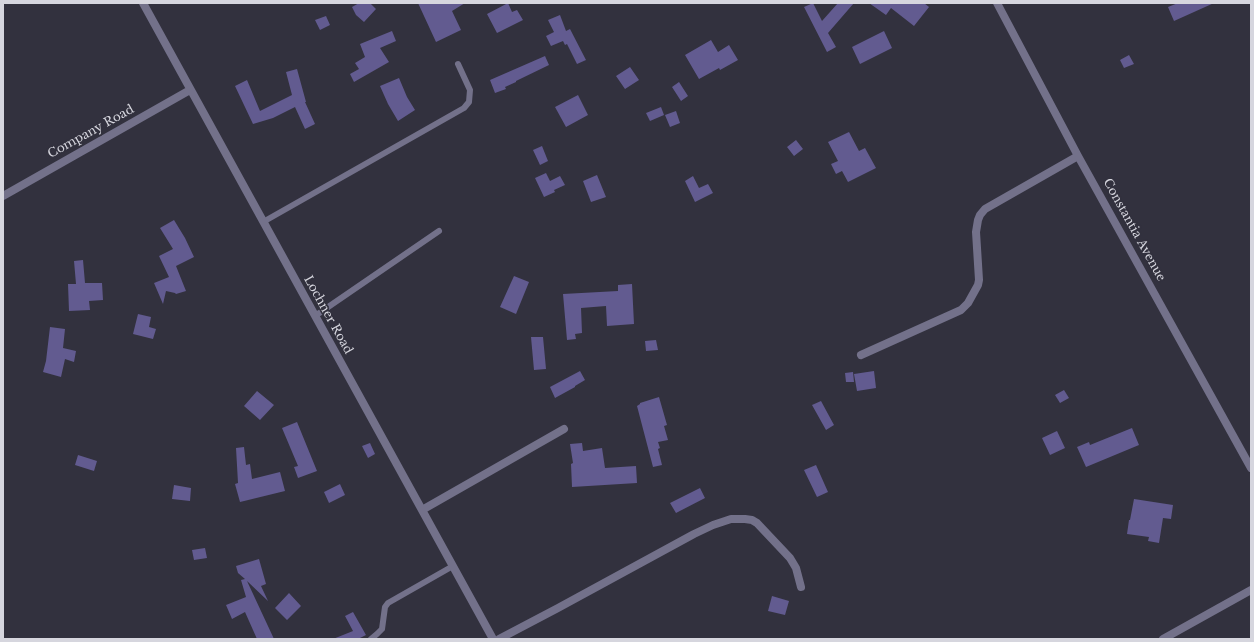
<!DOCTYPE html>
<html>
<head>
<meta charset="utf-8">
<style>
  body { margin:0 }
  #map { position:relative; width:1254px; height:642px; overflow:hidden; background:#32313e; font-family:"Libre Baskerville",serif }
  canvas { display:block }
  .frame { position:absolute; inset:0; border:4px solid #d6d6de; pointer-events:none }
</style>
</head>
<body>
<div id="map">
<canvas width="1254" height="642"></canvas>
<div class="frame"></div>
</div>
<script>
const c = document.querySelector('canvas').getContext('2d');
c.lineJoin = 'round';
function paint(path, color) { c.fillStyle = color; c.fill(path, 'evenodd'); }
const toPath = rows => new Path2D(rows.map(r => 'M' + r).join(''));
function stroke(path, color, width, dash) { c.strokeStyle = color; c.lineWidth = width; c.lineCap = dash ? 'butt' : 'round'; c.setLineDash(dash || []); c.stroke(path); }
function label(font, color, halo, rows, align = 'center') {
  c.font = font + ' "Libre Baskerville",serif'; c.lineWidth = 3.5; c.setLineDash([]); c.textBaseline = 'middle'; c.strokeStyle = halo; c.fillStyle = color; for (const [text, x, y, turn = 0] of rows) {
    c.save(); c.translate(x, y); c.rotate((+turn || 0) * Math.PI / 180); c.textAlign = isNaN(turn) ? turn : align; if (halo) c.strokeText(text, 0, 0); c.fillText(text, 0, 0); c.restore();
  }
}
const building = toPath([
  [359,3,370,3,376,9,364,22,356,15,352,7],
  [418,3,465,3,452,11,461,30,436,42],
  [508,3,512,12,517,10,523,20,497,33,487,14],
  [813,3,822,21,838,3,854,3,828,33,836,47,827,52,804,7],
  [869,3,924,3,929,7,914,26,891,8,886,15],
  [1178,3,1214,3,1174,21,1168,7],
  [560,15,566,31,570,29,586,60,577,64,567,44,565,45,563,41,551,46,546,36,554,32,548,20],
  [326,16,330,25,320,30,315,20],
  [392,31,396,41,380,48,389,62,354,82,350,74,359,69,355,63,365,57,360,44],
  [884,31,892,48,860,64,852,47],
  [711,40,718,52,729,45,738,60,720,70,719,68,699,79,685,55],
  [1129,55,1134,64,1124,68,1120,60],
  [545,56,549,65,516,81,516,82,505,87,506,89,495,93,490,80],
  [630,67,639,80,625,89,616,76],
  [297,69,306,102,305,102,315,124,305,129,295,107,273,118,253,124,235,86,247,80,260,111,292,95,286,72],
  [399,78,407,97,415,110,398,121,388,104,380,86],
  [679,82,688,96,681,101,672,87],
  [578,95,588,115,566,127,555,107],
  [661,107,664,115,650,121,646,113],
  [676,111,680,123,670,127,665,115],
  [849,132,859,151,865,148,876,168,848,182,842,171,836,174,831,164,838,161,828,142],
  [796,140,803,149,794,156,787,147],
  [542,146,548,161,540,165,533,150],
  [546,173,550,181,560,176,565,185,554,190,555,192,544,197,535,178],
  [597,175,606,197,591,202,583,181],
  [693,176,699,188,708,184,713,193,695,202,685,181],
  [174,220,185,238,194,257,176,266,186,291,176,294,175,293,166,291,163,304,154,283,169,277,159,256,173,249,160,228],
  [83,260,85,283,102,283,103,300,89,301,90,310,69,311,68,284,76,284,74,261],
  [514,276,529,282,516,314,500,307],
  [632,284,634,324,607,326,606,306,581,308,582,333,575,334,576,339,567,340,563,294,618,291,618,285],
  [138,314,151,317,149,327,156,329,153,339,133,334],
  [50,327,65,329,63,348,76,351,74,362,65,359,61,377,43,372,46,361],
  [531,337,543,337,546,369,534,370],
  [656,340,658,350,646,351,645,341],
  [580,371,585,380,575,386,575,387,555,398,550,387],
  [874,371,876,388,857,391,854,374],
  [853,372,854,382,846,382,845,373],
  [1064,390,1069,398,1060,403,1055,395],
  [257,391,274,405,260,420,244,406],
  [659,397,667,425,664,426,668,440,658,442,660,448,658,449,662,465,653,467,637,406,640,404,640,403],
  [821,401,834,425,826,430,812,405],
  [297,422,317,471,298,478,294,467,298,466,282,428],
  [1132,428,1139,445,1086,467,1077,447,1089,442,1090,445],
  [1057,431,1065,448,1050,455,1042,438],
  [370,443,375,454,368,458,362,446],
  [582,443,583,451,602,448,605,468,636,466,637,483,572,487,571,464,573,463,570,444],
  [244,447,246,465,250,464,252,479,280,472,285,491,240,502,235,484,238,483,236,448],
  [78,455,97,461,94,471,75,465],
  [816,465,828,492,817,497,804,470],
  [340,484,345,495,329,503,324,492],
  [174,485,191,488,190,501,172,499],
  [700,488,705,498,676,513,670,503],
  [1134,499,1173,505,1171,519,1163,518,1159,543,1148,541,1149,537,1127,534,1129,520,1130,520],
  [205,548,207,558,194,560,192,550],
  [259,559,266,584,261,586,268,601,247,581,274,639,257,639,245,612,232,619,226,605,246,597,241,580,245,579,238,573,236,566],
  [289,593,301,606,287,620,275,608],
  [772,596,789,601,785,615,768,611],
  [353,612,366,635,358,639,333,639,353,631,345,616]
]);
const service = toPath([
  [263,222,464,108,469,102,470,90,458,64],
  [315,316,439,231],
  [371,639,377,634,382,629,385,607,388,603,453,566]
]);
const minor = toPath([
  [143,3,493,639],
  [997,3,1078,156,1251,468],
  [3,196,190,90],
  [861,355,961,310,968,303,978,285,979,280,976,232,978,220,980,215,985,209,1078,156],
  [422,510,564,429],
  [499,639,558,608,694,534,713,525,731,519,745,519,752,520,757,523,790,558,796,568,801,587],
  [1163,639,1251,590]
]);
const streetNames = [
  ["Company Road",91,132,-29],
  ["Constantia Avenue",1134,230,61],
  ["Lochner Road",328,315,61]
];
paint(building, '#625b90');
stroke(service, '#73718a', 6);
stroke(minor, '#73718a', 8);
label('12px', '#d6d6de', '#32313e', streetNames);
</script>
</body>
</html>
